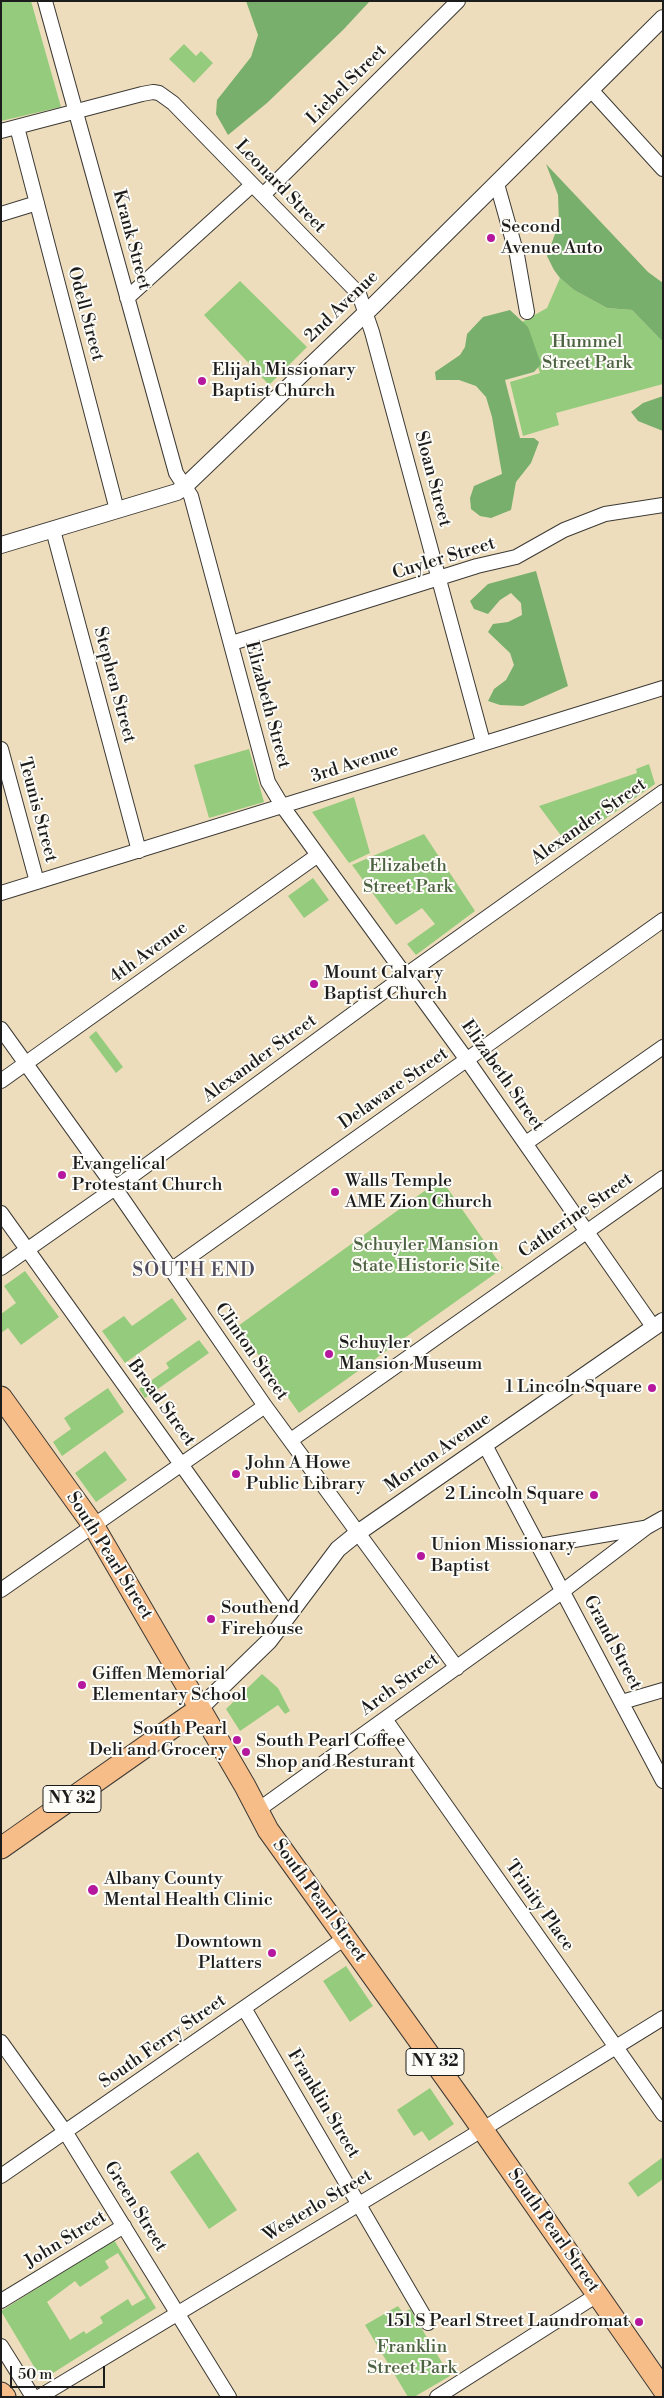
<!DOCTYPE html>
<html>
<head>
<meta charset="utf-8">
<style>
  body { margin:0 }
  #map { position:relative; width:664px; height:2398px; overflow:hidden; background:#eeddbc; font-family:"Libre Bodoni",serif }
  canvas { display:block }
  .frame { position:absolute; inset:0; border:2px solid #1c1c1c; pointer-events:none }
  .scale { position:absolute; left:10px; top:2366px; width:95px; height:22px; box-sizing:border-box; border:2px solid #1c1c1c; border-top:0; padding-left:6px; font-size:15px; line-height:18px; white-space:nowrap; color:#1c1c1c; -webkit-text-stroke:4px #fdfcf7; paint-order:stroke }
</style>
</head>
<body>
<div id="map">
<canvas width="664" height="2398"></canvas>
<div class="frame"></div>
<div class="scale">50 m</div>
</div>
<script>
const c = document.querySelector('canvas').getContext('2d');
c.lineJoin = 'round';
function paint(path, color) { c.fillStyle = color; c.fill(path, 'evenodd'); }
const toPath = rows => new Path2D(rows.map(r => 'M' + r).join(''));
function stroke(path, color, width, dash) { c.strokeStyle = color; c.lineWidth = width; c.lineCap = dash ? 'butt' : 'round'; c.setLineDash(dash || []); c.stroke(path); }
function label(font, color, halo, rows, align = 'center') {
  c.font = font + ' "Libre Bodoni",serif'; c.lineWidth = 4; c.setLineDash([]); c.textBaseline = 'middle'; c.strokeStyle = halo; c.fillStyle = color; for (const [text, x, y, turn = 0] of rows) {
    c.save(); c.translate(x, y); c.rotate((+turn || 0) * Math.PI / 180); c.textAlign = isNaN(turn) ? turn : align; if (halo) c.strokeText(text, 0, 0); c.fillText(text, 0, 0); c.restore();
  }
}
const green = toPath([
  [1,1,31,1,61,107,1,121],
  [184,44,196,56,201,51,213,63,194,83,169,59],
  [560,278,574,290,607,308,632,310,663,342,663,384,556,413,559,425,523,436,510,382,540,373,522,322,547,308],
  [240,281,307,347,269,385,204,315],
  [249,749,264,802,209,818,194,765],
  [649,764,655,784,568,845,539,806,637,773,636,769],
  [354,797,370,853,349,863,312,812],
  [424,834,475,911,416,955,407,944,435,924,422,908,396,925,352,865],
  [313,878,329,900,304,918,288,896],
  [96,1031,123,1067,116,1073,89,1037],
  [441,1179,503,1268,299,1413,238,1326],
  [25,1271,59,1317,21,1345,8,1328,1,1333,1,1314,16,1303,4,1286],
  [172,1298,187,1319,125,1363,102,1331,124,1316,132,1326],
  [199,1340,209,1353,145,1398,139,1389,169,1368,166,1363],
  [108,1388,124,1412,62,1456,53,1442,71,1429,64,1418],
  [105,1451,127,1480,96,1502,75,1473],
  [262,1674,278,1688,290,1711,285,1714,278,1705,240,1731,226,1709],
  [346,1966,373,2006,350,2022,323,1981],
  [430,2088,454,2124,429,2141,422,2131,414,2136,397,2110],
  [198,2152,237,2210,209,2229,170,2172],
  [663,2157,663,2179,638,2197,628,2183],
  [114,2240,156,2308,42,2380,1,2311],
  [118,2253,146,2298,132,2306,128,2299,100,2317,103,2323,86,2334,84,2331,70,2340,47,2302,75,2281,80,2287,109,2268,105,2261],
  [398,2306,403,2313,410,2309,450,2376,414,2397,408,2397,365,2325]
]);
const forest = toPath([
  [246,1,370,1,343,30,267,103,228,135,216,114,217,100,251,57,258,35],
  [546,164,648,272,663,283,663,342,632,310,607,308,574,290,560,278,554,270,547,256,559,223,558,195],
  [510,310,528,327,541,364,534,372,505,380,520,438,534,438,539,442,531,463,516,482,511,510,491,518,480,516,471,509,470,498,474,486,502,474,492,417,486,397,476,386,459,380,436,380,435,372,460,355,465,347,467,334,483,317],
  [663,396,663,431,638,421,631,412,643,403],
  [536,571,568,686,523,706,500,705,488,701,494,689,506,680,514,665,510,653,488,632,493,624,508,622,522,615,521,603,511,593,500,600,488,614,474,609,470,601,488,584]
]);
const minor = toPath([
  [45,1,176,473,191,496,268,782,283,807,467,1060,654,1328],
  [591,90,663,169],
  [17,127,117,510],
  [1,131,142,94,153,92,159,93,173,103,359,294,372,332,483,742],
  [497,184,517,255,527,312],
  [263,195,458,1],
  [1,214,37,203],
  [127,298,252,185],
  [53,530,139,851],
  [232,643,477,566,516,557,564,530,605,514,663,505],
  [1,749,37,882],
  [1,893,663,688],
  [1,1029,115,1188,265,1406,457,1668],
  [1,1081,318,855],
  [526,1143,663,1047],
  [1,1213,289,1615],
  [1,1268,125,1181,406,975,663,792],
  [171,1270,663,920],
  [291,1440,663,1178],
  [485,1445,663,1781],
  [539,1546,644,1528],
  [1,1590,265,1406],
  [622,1702,663,1690],
  [385,1719,663,2114],
  [258,1810,563,1591,647,1527,663,1518],
  [244,2008,428,2323],
  [1,2042,66,2133,229,2397],
  [1,2176,345,1938],
  [1,2301,124,2226],
  [1,2346,33,2397],
  [39,2397,467,2139,663,2018],
  [437,2397,597,2295]
]);
const tertiary = toPath([
  [1,545,177,492,184,487,374,305,663,18],
  [199,1709,269,1641,338,1549,359,1532,663,1321]
]);
const primary = toPath([
  [1,1397,93,1525,245,1786,268,1830,471,2113,663,2389],
  [1,1848,199,1709],
  [1,2393,5,2397]
]);
const markers = [
  [491,238,5,"#b5179e"],
  [202,381,5,"#b5179e"],
  [314,984,5,"#b5179e"],
  [62,1175,5,"#b5179e"],
  [335,1192,5,"#b5179e"],
  [329,1354,5,"#b5179e"],
  [652,1388,5,"#b5179e"],
  [236,1474,5,"#b5179e"],
  [594,1495,5,"#b5179e"],
  [421,1556,5,"#b5179e"],
  [211,1619,5,"#b5179e"],
  [82,1685,5,"#b5179e"],
  [237,1740,5,"#b5179e"],
  [246,1752,5,"#b5179e"],
  [93,1890,6,"#b5179e"],
  [272,1953,5,"#b5179e"],
  [639,2322,5,"#b5179e"]
];
const shields = [
  [72,1799,58],
  [435,2062,58]
];
const shieldNames = [
  ["NY 32",72,1799],
  ["NY 32",435,2062]
];
const streetNames = [
  ["Liebel Street",347,85,-45],
  ["Leonard Street",280,187,46],
  ["Krank Street",131,240,75],
  ["2nd Avenue",342,307,-44],
  ["Odell Street",85,314,75],
  ["Sloan Street",432,479,75],
  ["Cuyler Street",444,559,-17],
  ["Stephen Street",114,685,75],
  ["Elizabeth Street",267,705,75],
  ["3rd Avenue",355,764,-18],
  ["Teunis Street",37,810,75],
  ["Alexander Street",589,822,-35],
  ["4th Avenue",149,953,-36],
  ["Alexander Street",260,1059,-36],
  ["Elizabeth Street",502,1076,55],
  ["Delaware Street",394,1089,-35],
  ["Catherine Street",576,1216,-35],
  ["Clinton Street",251,1352,55],
  ["Broad Street",161,1403,54],
  ["Morton Avenue",438,1453,-35],
  ["South Pearl Street",109,1556,58],
  ["Grand Street",612,1643,62],
  ["Arch Street",400,1685,-36],
  ["South Pearl Street",319,1901,54],
  ["Trinity Place",539,1906,55],
  ["South Ferry Street",163,2042,-35],
  ["Franklin Street",323,2104,59],
  ["Westerlo Street",318,2206,-31],
  ["Green Street",135,2207,58],
  ["South Pearl Street",553,2231,55],
  ["John Street",66,2240,-32]
];
const poiNames = [
  ["Second",501,228],
  ["Avenue Auto",501,249],
  ["Elijah Missionary",212,371],
  ["Baptist Church",212,392],
  ["Mount Calvary",324,974],
  ["Baptist Church",324,995],
  ["Evangelical",72,1165],
  ["Protestant Church",72,1186],
  ["Walls Temple",345,1182],
  ["AME Zion Church",345,1203],
  ["Schuyler",339,1344],
  ["Mansion Museum",339,1365],
  ["1 Lincoln Square",642,1388,"right"],
  ["John A Howe",246,1464],
  ["Public Library",246,1485],
  ["2 Lincoln Square",584,1495,"right"],
  ["Union Missionary",431,1546],
  ["Baptist",431,1567],
  ["Southend",221,1609],
  ["Firehouse",221,1630],
  ["Giffen Memorial",92,1675],
  ["Elementary School",92,1696],
  ["South Pearl",227,1730,"right"],
  ["Deli and Grocery",227,1751,"right"],
  ["South Pearl Coffee",256,1742],
  ["Shop and Resturant",256,1763],
  ["Albany County",104,1880],
  ["Mental Health Clinic",104,1901],
  ["Downtown",262,1943,"right"],
  ["Platters",262,1964,"right"],
  ["151 S Pearl Street Laundromat",629,2322,"right"]
];
const parkNames = [
  ["Hummel",587,343],
  ["Street Park",587,364],
  ["Elizabeth",408,867],
  ["Street Park",408,888],
  ["Schuyler Mansion",426,1246],
  ["State Historic Site",426,1267],
  ["Franklin",412,2348],
  ["Street Park",412,2369]
];
const neighbourhoodNames = [
  ["SOUTH END",194,1271]
];
paint(green, '#95cb7d');
paint(forest, '#78af6c');
stroke(minor, '#3c3934', 16);
stroke(tertiary, '#3c3934', 18);
stroke(primary, '#3c3934', 23);
stroke(minor, '#fff', 14);
stroke(tertiary, '#fff', 16);
stroke(primary, '#f7bd88', 21);
for (const [x, y, r, color] of markers) { const dot = new Path2D(); dot.arc(x, y, r, 0, 2 * Math.PI); c.fillStyle = color; c.fill(dot); stroke(dot, '#fdfcf7', 2); }
for (const [x, y, w] of shields) { const box = new Path2D(); box.roundRect(x - w / 2, y - 13.5, w, 27, 4); c.fillStyle = '#fdfcf7'; c.fill(box); stroke(box, '#1c1c1c', 1); }
label('bold 16px', '#1c1c1c', null, shieldNames);
label('18px', '#1c1c1c', '#fdfcf7', streetNames);
label('18px', '#1c1c1c', '#fdfcf7', poiNames, 'left');
label('18px', '#4c6243', '#fdfcf7', parkNames);
c.letterSpacing = '1px';
label('19px', '#514c5d', '#fdfcf7', neighbourhoodNames);
c.letterSpacing = '0px';
</script>
</body>
</html>
